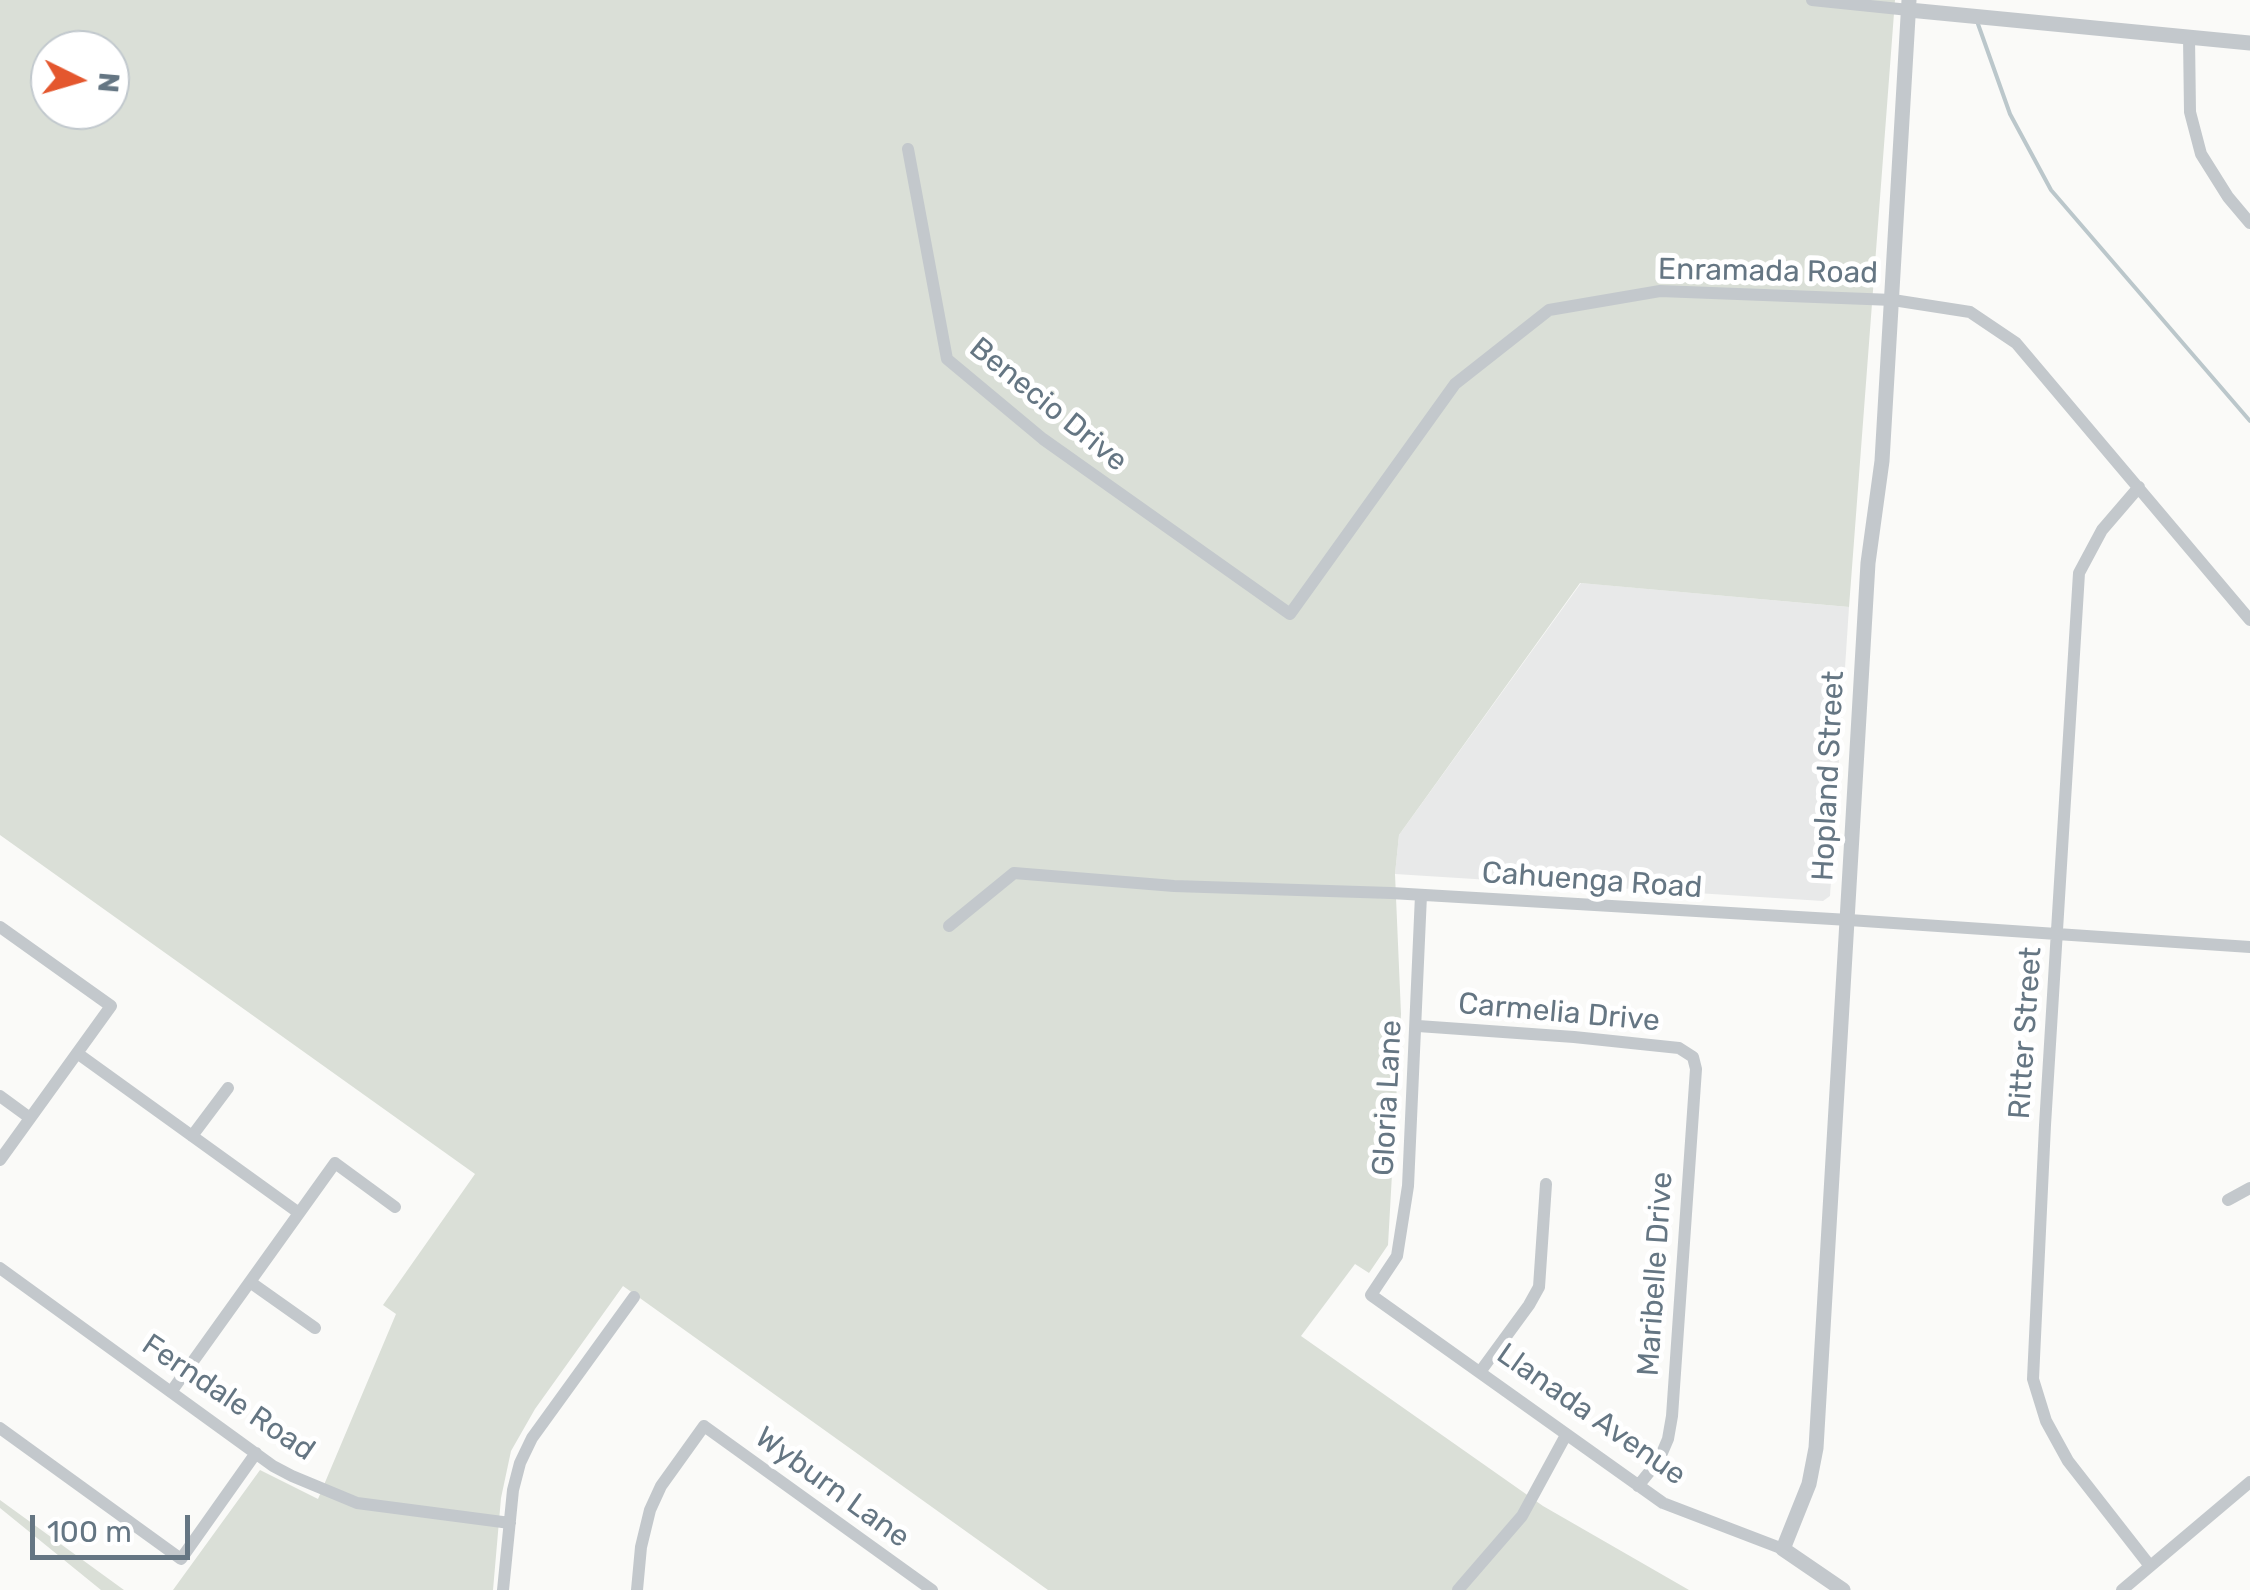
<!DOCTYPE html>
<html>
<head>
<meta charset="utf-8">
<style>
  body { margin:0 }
  #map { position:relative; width:2250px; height:1590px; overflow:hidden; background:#fafaf8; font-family:Rubik,sans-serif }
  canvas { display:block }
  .north { position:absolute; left:30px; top:30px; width:100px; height:100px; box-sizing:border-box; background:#fff; border:2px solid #c1c8cd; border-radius:50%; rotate:95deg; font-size:28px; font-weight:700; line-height:40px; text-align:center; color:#657683 }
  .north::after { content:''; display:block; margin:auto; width:35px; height:45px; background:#e4572e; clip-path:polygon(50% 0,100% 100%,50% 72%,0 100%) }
  .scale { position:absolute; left:30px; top:1515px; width:160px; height:45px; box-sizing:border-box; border:5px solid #657683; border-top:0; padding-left:12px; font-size:30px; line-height:35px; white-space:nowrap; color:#657683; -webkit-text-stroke:8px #fff; paint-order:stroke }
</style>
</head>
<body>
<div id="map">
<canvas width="2250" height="1590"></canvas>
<div class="north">N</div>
<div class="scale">100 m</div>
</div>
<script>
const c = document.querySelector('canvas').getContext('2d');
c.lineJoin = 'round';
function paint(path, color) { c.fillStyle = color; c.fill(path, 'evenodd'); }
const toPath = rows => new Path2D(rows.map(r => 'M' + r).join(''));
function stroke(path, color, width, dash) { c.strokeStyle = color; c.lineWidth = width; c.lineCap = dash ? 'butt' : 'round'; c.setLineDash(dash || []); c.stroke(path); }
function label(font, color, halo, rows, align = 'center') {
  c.font = font + ' Rubik,sans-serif'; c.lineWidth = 10; c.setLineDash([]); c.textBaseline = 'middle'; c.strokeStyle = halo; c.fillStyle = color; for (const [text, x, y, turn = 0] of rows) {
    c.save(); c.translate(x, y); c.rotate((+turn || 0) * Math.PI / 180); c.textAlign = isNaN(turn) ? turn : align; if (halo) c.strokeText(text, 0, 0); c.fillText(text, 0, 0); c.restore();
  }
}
const built = toPath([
  [1581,583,1849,607,1830,896,1823,901,1395,874,1399,835]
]);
const green = toPath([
  [0,0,1895,0,1849,607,1580,583,1399,835,1395,874,1401,1014,1388,1245,1369,1273,1355,1264,1301,1336,1543,1506,1689,1590,1048,1590,623,1286,535,1409,511,1451,501,1498,493,1590,173,1590,260,1470,318,1499,396,1314,383,1305,475,1174,0,835],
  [50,50,110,50,110,110,50,110],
  [0,1500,124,1590,101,1590,0,1508]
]);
const stream = toPath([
  [1978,24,2010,114,2051,190,2250,421]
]);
const minor = toPath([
  [1812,0,1909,10],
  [2189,37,2190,112,2201,154,2228,197,2250,223],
  [908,149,947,359,1043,439,1290,614,1455,384,1549,310,1660,291,1893,300,1970,312,2016,343,2250,620],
  [2139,487,2102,530,2079,573,2045,1125,2033,1379,2046,1421,2068,1461,2150,1566],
  [1421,895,1408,1186,1397,1256,1371,1295,1663,1503,1783,1549],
  [949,926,1014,873,1174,886,1391,893,1849,920,2250,947],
  [0,927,111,1006,0,1160],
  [1418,1026,1574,1037,1679,1048,1693,1057,1696,1069,1672,1416,1668,1439,1659,1460,1638,1486],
  [77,1053,299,1213],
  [0,1096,30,1118],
  [192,1136,228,1088],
  [2228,1200,2250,1188],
  [0,1268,273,1466,292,1476,357,1503,510,1523],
  [250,1282,315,1328],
  [1480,1372,1529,1305,1539,1287,1546,1184],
  [171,1392,335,1163,395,1207],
  [0,1428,181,1559,256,1453],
  [503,1590,513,1490,520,1463,532,1438,634,1297],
  [637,1590,641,1547,650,1510,661,1486,704,1426,932,1590],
  [1458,1590,1522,1516,1566,1435],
  [2122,1590,2250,1482]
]);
const tertiary = toPath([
  [1909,10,2250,43],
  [1843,1590,1783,1549,1809,1484,1816,1448,1868,563,1882,461,1909,0]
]);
const streetNames = [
  ["Enramada Road",1768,272,1],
  ["Benecio Drive",1048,405,39],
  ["Hopland Street",1829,776,-87],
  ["Cahuenga Road",1592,881,4],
  ["Carmelia Drive",1559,1013,5],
  ["Ritter Street",2026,1033,-86],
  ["Gloria Lane",1388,1098,-87],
  ["Maribelle Drive",1656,1274,-86],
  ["Ferndale Road",228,1398,34],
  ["Llanada Avenue",1591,1415,35],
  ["Wyburn Lane",832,1488,36]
];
paint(built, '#e8e9e9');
paint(green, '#dadfd7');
stroke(stream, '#bbc7cb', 4);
stroke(minor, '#c3c8cc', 12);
stroke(tertiary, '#c3c8cc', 15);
label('30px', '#657683', '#fff', streetNames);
</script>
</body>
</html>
